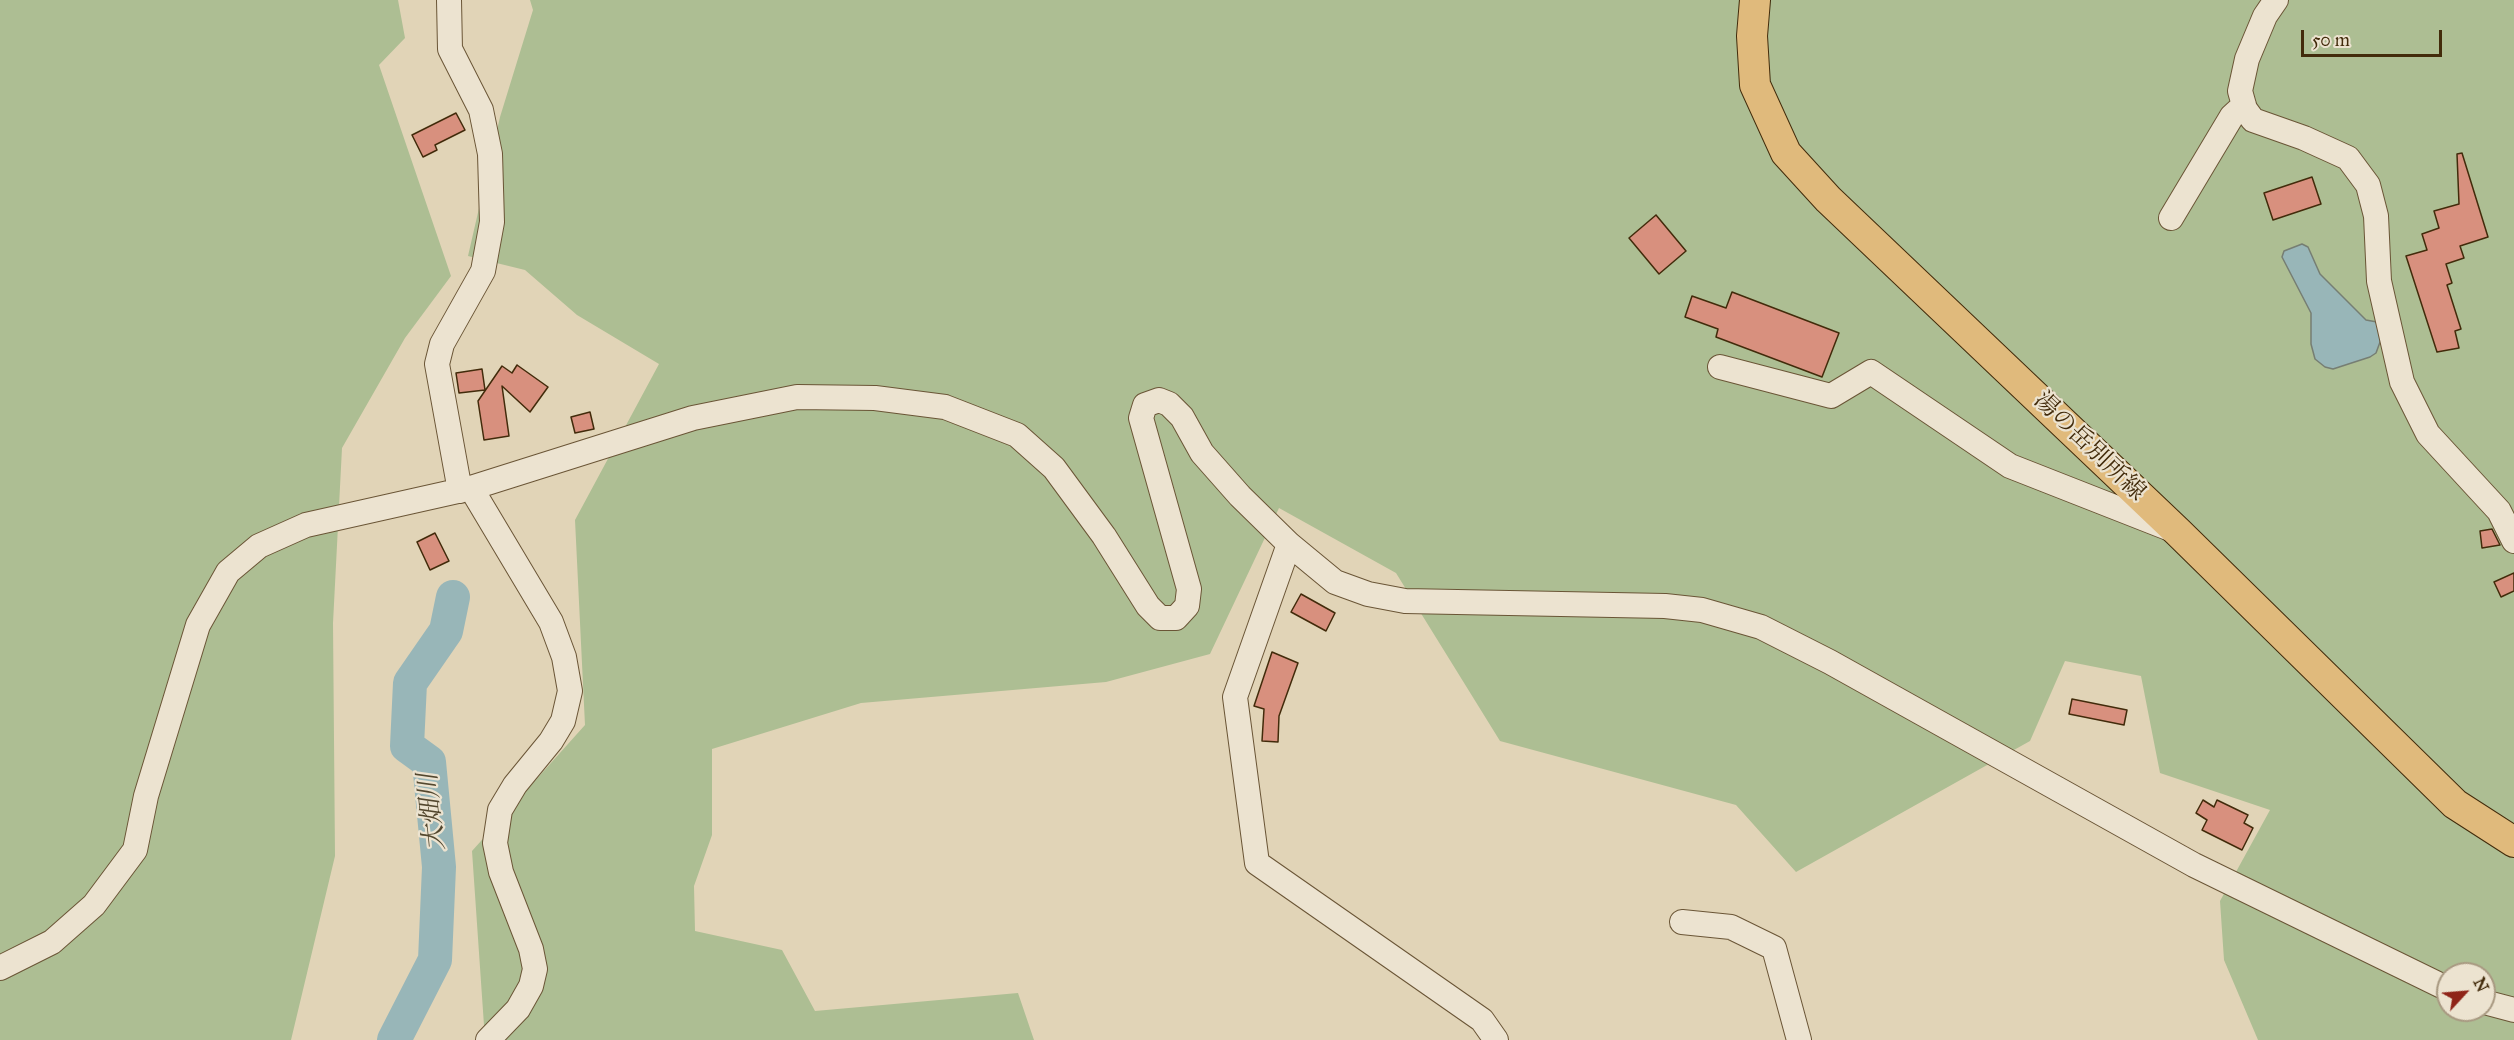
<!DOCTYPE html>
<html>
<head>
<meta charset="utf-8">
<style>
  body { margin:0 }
  #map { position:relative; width:2514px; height:1040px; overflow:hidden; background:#e1d4b7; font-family:"IM FELL Great Primer",serif }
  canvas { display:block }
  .north { position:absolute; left:2436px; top:962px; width:60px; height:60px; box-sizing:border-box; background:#ece3d0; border:2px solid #a89981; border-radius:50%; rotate:64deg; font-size:16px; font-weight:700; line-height:24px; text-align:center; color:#422b0b }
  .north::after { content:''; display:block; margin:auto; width:21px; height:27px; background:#8f2418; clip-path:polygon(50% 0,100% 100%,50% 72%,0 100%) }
  .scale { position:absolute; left:2301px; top:30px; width:141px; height:27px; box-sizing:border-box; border:3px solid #422b0b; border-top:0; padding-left:8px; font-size:18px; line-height:21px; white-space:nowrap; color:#422b0b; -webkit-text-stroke:4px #ece3d0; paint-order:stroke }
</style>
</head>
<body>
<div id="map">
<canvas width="2514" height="1040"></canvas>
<div class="north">N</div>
<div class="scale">50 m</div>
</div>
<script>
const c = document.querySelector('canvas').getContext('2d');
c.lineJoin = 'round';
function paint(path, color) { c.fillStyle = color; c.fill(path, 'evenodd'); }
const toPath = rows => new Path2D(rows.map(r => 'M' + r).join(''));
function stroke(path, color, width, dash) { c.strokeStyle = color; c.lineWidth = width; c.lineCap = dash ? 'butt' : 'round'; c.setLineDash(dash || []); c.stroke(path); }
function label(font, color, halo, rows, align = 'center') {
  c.font = font + ' "IM FELL Great Primer","Noto Serif JP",serif'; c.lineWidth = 4.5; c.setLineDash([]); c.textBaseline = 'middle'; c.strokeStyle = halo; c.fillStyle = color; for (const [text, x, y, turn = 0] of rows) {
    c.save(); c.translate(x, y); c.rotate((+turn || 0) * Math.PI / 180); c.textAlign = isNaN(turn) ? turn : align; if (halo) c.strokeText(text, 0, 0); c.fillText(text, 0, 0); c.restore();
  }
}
const green = toPath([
  [0,0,398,0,405,38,379,65,451,276,405,338,342,448,333,623,335,856,291,1040,0,1040],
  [530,0,2514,0,2514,1040,2258,1040,2224,960,2220,901,2270,810,2160,773,2141,676,2065,661,2030,741,1796,872,1736,805,1500,741,1396,573,1279,508,1210,654,1106,682,861,703,712,749,712,835,694,886,695,931,782,950,815,1011,1018,993,1034,1040,485,1040,472,851,585,725,575,520,659,364,577,315,525,270,468,256,500,117,533,10],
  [2448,974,2484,974,2484,1010,2448,1010]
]);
const water = toPath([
  [2302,244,2308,247,2320,274,2366,320,2377,322,2383,334,2376,353,2370,357,2333,369,2325,367,2315,359,2311,344,2311,313,2282,257,2284,251,2302,244]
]);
const river = toPath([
  [394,1040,435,960,439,867,429,762,407,746,410,683,446,631,453,597]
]);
const building = toPath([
  [456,113,465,130,435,145,437,150,423,157,412,135,456,113],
  [2462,153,2488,237,2460,246,2464,258,2446,264,2452,283,2447,285,2461,329,2455,331,2459,348,2437,352,2406,256,2427,250,2422,234,2439,228,2434,211,2459,204,2457,154,2462,153],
  [2312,177,2321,204,2273,220,2264,193,2312,177],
  [1656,215,1686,251,1659,274,1629,238,1656,215],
  [1732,292,1839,333,1822,377,1716,337,1718,329,1685,317,1692,296,1726,308,1732,292],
  [517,365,548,387,530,412,502,386,509,436,484,440,478,401,502,366,512,373,517,365],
  [482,369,485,390,459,393,456,373,482,369],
  [590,412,594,429,575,433,571,417,590,412],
  [2492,529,2500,545,2482,548,2480,531,2492,529],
  [435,533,449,561,430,570,417,542,435,533],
  [2514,573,2514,591,2501,597,2494,582,2514,573],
  [1301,594,1335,613,1326,631,1291,612,1301,594],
  [1272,652,1298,663,1279,716,1278,742,1262,741,1264,709,1254,706,1272,652],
  [2072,699,2127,710,2124,725,2069,714,2072,699],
  [2203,800,2214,807,2217,800,2248,815,2244,823,2253,828,2242,850,2202,830,2207,820,2196,813,2203,800]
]);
const minor = toPath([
  [449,0,450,49,481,110,490,154,492,222,483,271,442,344,437,364,460,491],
  [2276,0,2265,16,2247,59,2240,91,2245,109,2253,120,2304,138,2348,158,2368,185,2376,216,2379,281,2402,382,2428,434,2499,511,2514,541],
  [2171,218,2232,116,2244,105],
  [1720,367,1831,396,1871,372,2010,466,2173,530],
  [471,488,551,622,564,657,570,691,563,721,551,741,515,785,500,810,495,843,501,872,531,949,535,969,531,986,518,1009,488,1040],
  [1289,544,1235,697,1257,863,1482,1020,1496,1040],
  [1682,922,1731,927,1774,948,1799,1040],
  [0,968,52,942,94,905,135,850,146,796,198,625,228,572,259,546,306,525,471,488,693,418,797,397,875,398,945,407,1017,435,1054,468,1104,536,1148,606,1160,618,1176,618,1187,606,1189,589,1141,418,1145,405,1159,400,1169,404,1182,417,1202,453,1240,496,1289,544,1335,582,1368,594,1405,601,1665,606,1702,610,1761,627,1830,662,2194,865,2448,989],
  [2484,1002,2514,1010]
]);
const major = toPath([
  [1755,0,1752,36,1755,85,1786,153,1828,199,2178,532,2455,804,2514,842]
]);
const streetNames = [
  ["湯の岳別所線",2089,447,44]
];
const waterNames = [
  ["大畑川",433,812,-96]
];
paint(green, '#adbe93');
paint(water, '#98b6b8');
stroke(water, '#767e73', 1.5);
stroke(river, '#98b6b8', 34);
paint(building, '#d8907e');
stroke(building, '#422b0b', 1.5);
stroke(minor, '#6a5536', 26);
stroke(major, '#422b0b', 32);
stroke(minor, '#ece3d0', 24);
stroke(major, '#e0ba7c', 30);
label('24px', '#422b0b', '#ece3d0', streetNames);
label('italic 26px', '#53472e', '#ece3d0', waterNames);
</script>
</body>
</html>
